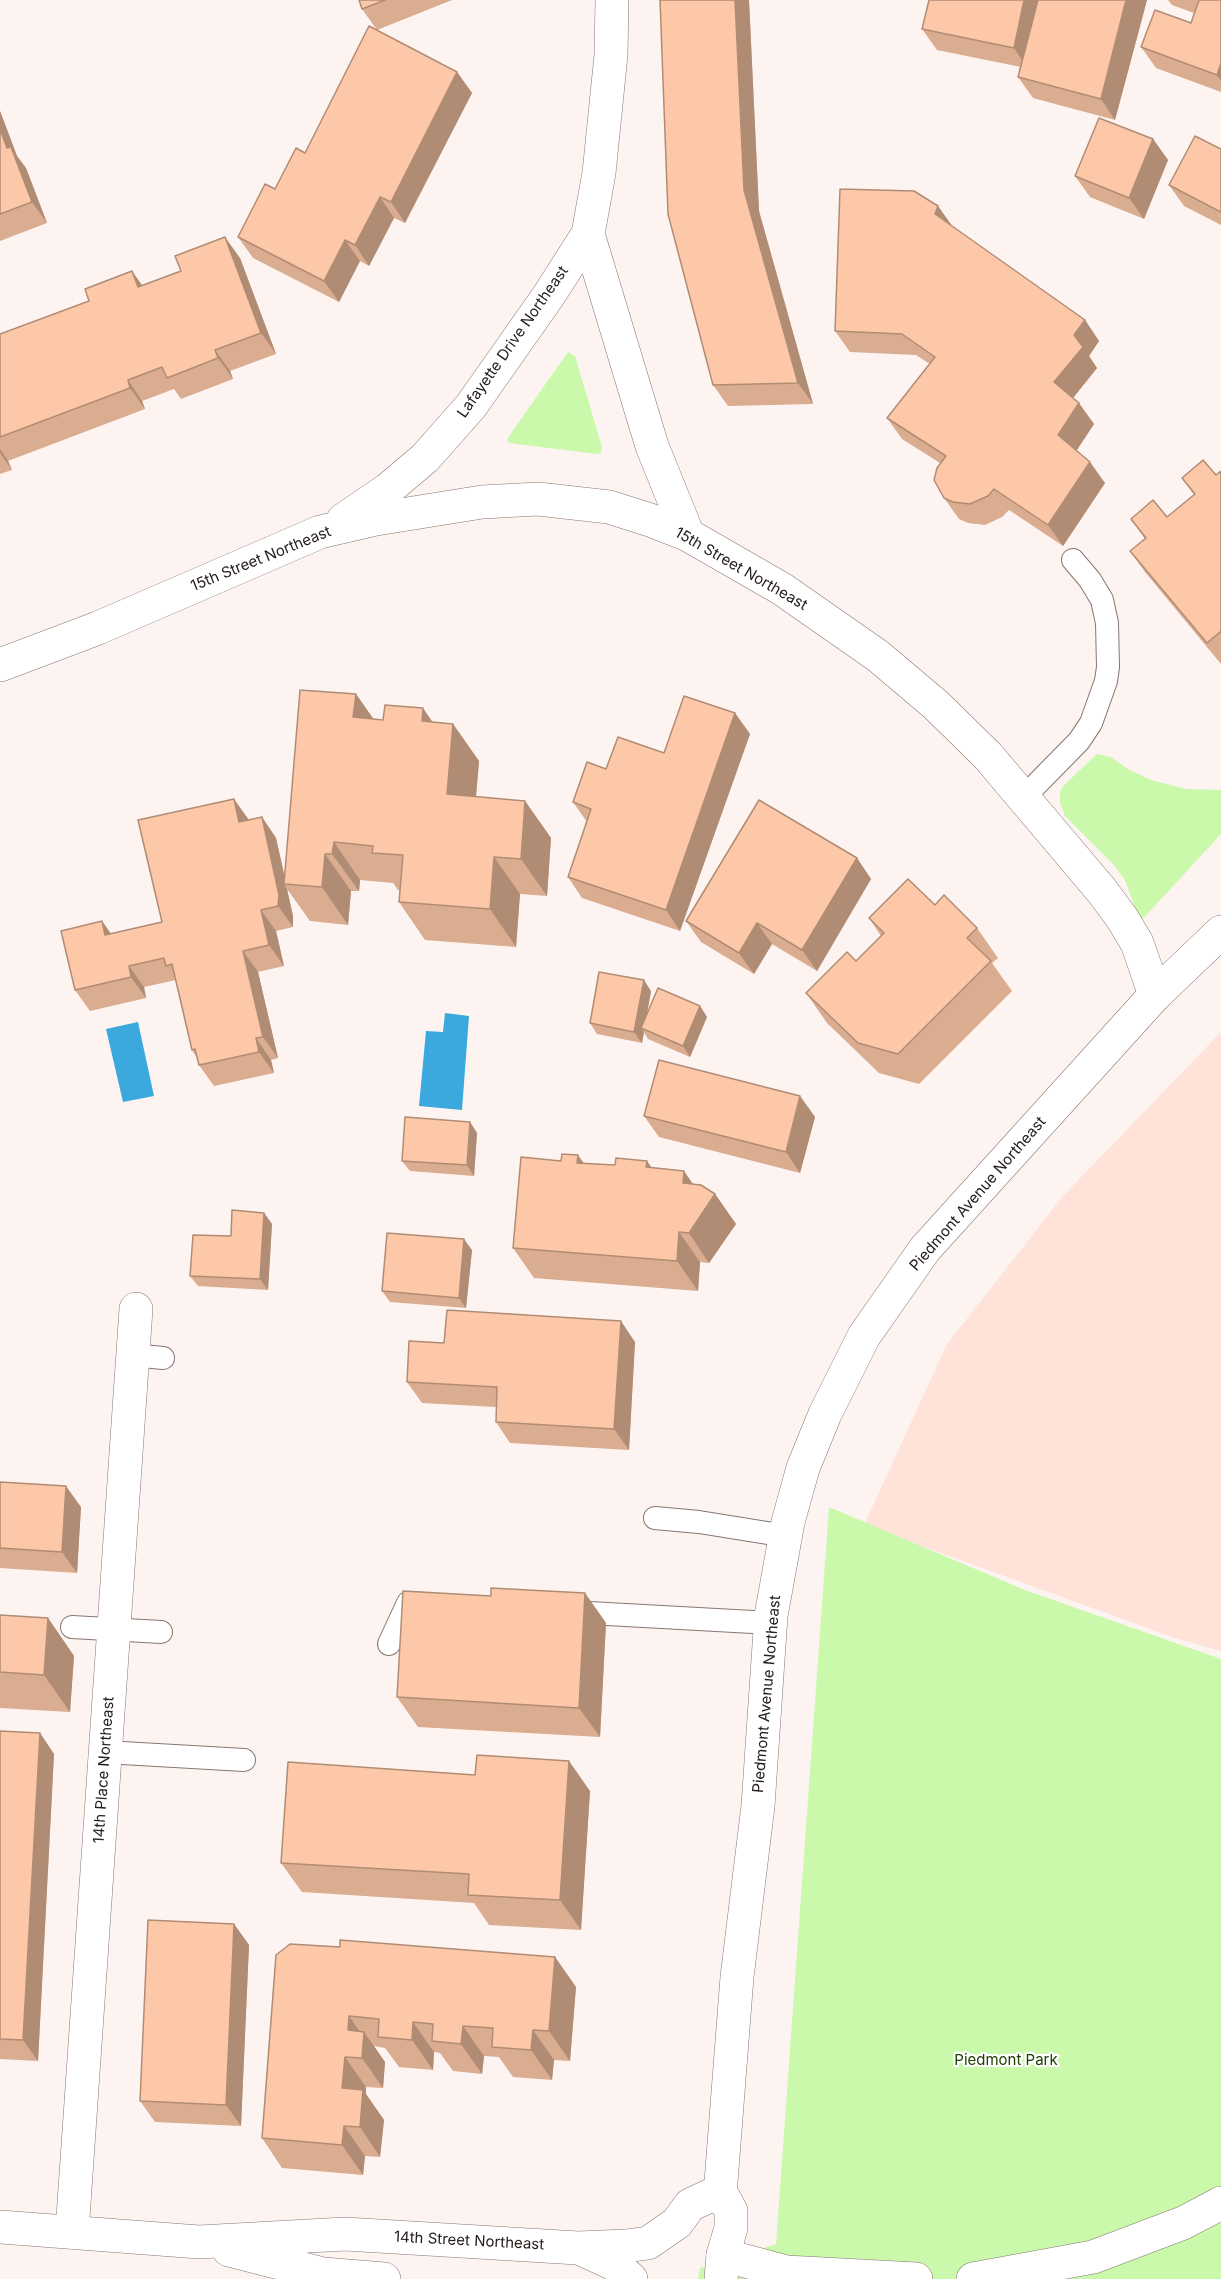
<!DOCTYPE html>
<html>
<head>
<meta charset="utf-8">
<style>
  body { margin:0 }
  canvas { display:block; background:#fdf4f2 }
</style>
</head>
<body>
<canvas width="1221" height="2279"></canvas>
<script>
const c = document.querySelector('canvas').getContext('2d');
c.lineJoin = 'round';
function paint(path, color) { c.fillStyle = color; c.fill(path, 'evenodd'); }
const toPath = rows => new Path2D(rows.map(r => 'M' + r).join(''));
function stroke(path, color, width, dash) { c.strokeStyle = color; c.lineWidth = width; c.lineCap = dash ? 'butt' : 'round'; c.setLineDash(dash || []); c.stroke(path); }
function label(font, color, halo, rows, align = 'center') {
  c.font = font + ' Inter,sans-serif'; c.lineWidth = 4.5; c.setLineDash([]); c.textBaseline = 'middle'; c.strokeStyle = halo; c.fillStyle = color; for (const [text, x, y, turn = 0] of rows) {
    c.save(); c.translate(x, y); c.rotate((+turn || 0) * Math.PI / 180); c.textAlign = isNaN(turn) ? turn : align; if (halo) c.strokeText(text, 0, 0); c.fillText(text, 0, 0); c.restore();
  }
}
const built = toPath([
  [1221,1032,1221,1651,1175,1638,864,1525,947,1344,1063,1196]
]);
const green = toPath([
  [568,352,575,356,602,447,601,453,597,454,509,443,507,439],
  [1097,754,1111,757,1128,769,1151,780,1186,789,1221,790,1221,834,1140,922,1125,880,1113,864,1065,816,1060,803,1060,793,1063,786],
  [829,1507,1025,1590,1221,1659,1221,2279,698,2279,700,2268,776,2244]
]);
const water = toPath([
  [445,1013,469,1016,462,1110,419,1106,426,1031,443,1032],
  [138,1022,154,1096,123,1102,106,1029]
]);
const service = toPath([
  [1023,798,1079,741,1091,723,1106,681,1108,667,1107,623,1102,600,1090,580,1073,560],
  [132,1355,163,1358],
  [655,1518,699,1522,786,1536],
  [571,1612,771,1623],
  [72,1627,161,1632],
  [389,1644,408,1603,424,1604],
  [105,1752,244,1760]
]);
const pedestrian = toPath([
  [723,2255,786,2272,916,2279],
  [973,2279,1093,2257,1183,2223,1221,2203]
]);
const minor = toPath([
  [588,234,652,446,688,535],
  [343,520,387,490,425,458,471,406,549,295,588,234,599,173,611,55,612,0],
  [0,665,98,628,320,532,376,519,482,502,538,499,609,507,650,520,688,535,782,589,878,656,936,705,988,756,1102,891,1122,918,1137,943,1155,995],
  [72,2232,136,1309]
]);
const secondary = toPath([
  [0,2227,199,2242,345,2234,578,2248,626,2246,648,2243,677,2223,690,2205,720,2191],
  [579,2248,614,2264,631,2279],
  [229,2250,323,2274,384,2279],
  [721,2279,723,2255,731,2228,731,2211,720,2191,721,2182,737,1977,758,1806,771,1616,788,1522,803,1468,825,1414,864,1336,925,1249,1155,995,1221,932]
]);
const wall = toPath([
  [359,0,452,0,377,30,362,9],
  [660,0,749,0,759,211,813,404,728,406,713,385],
  [1147,0,1115,120,1033,98,1018,77,1021,67,937,50,922,29],
  [1168,0,1221,0,1221,92,1156,68,1141,47,1191,23,1194,13,1172,5],
  [457,72,472,93,405,223,394,218,369,266,360,261,339,302,253,258,238,237,305,153],
  [0,111,17,156,26,168,47,223,0,241],
  [1153,139,1168,160,1144,219,1090,197,1075,176],
  [1221,149,1221,225,1184,206,1169,185],
  [952,227,1085,320,1099,341,1089,356,1097,368,1073,398,1094,424,1076,451,1105,483,1063,546,1009,510,1002,517,985,525,968,523,959,519,944,498,940,463,902,439,887,418,930,364,916,355,850,352,835,331],
  [240,258,276,354,230,371,233,379,181,399,174,389,142,401,145,409,8,461,12,470,0,474,0,334,142,286],
  [1221,471,1221,664,1145,572,1130,551,1145,539,1131,519,1167,517,1194,495,1182,478,1216,475],
  [356,694,373,719,453,724,479,761,476,797,525,801,551,838,547,896,520,894,516,947,425,940,399,902,400,890,398,890,393,883,360,880,359,891,351,891,348,925,310,921,287,889,293,916,293,927,276,931,284,966,258,972,278,1058,271,1060,274,1073,214,1086,199,1065,197,1058,192,1050,176,980,144,987,146,998,90,1011,75,990,111,934,162,922,249,820,262,817,276,838,285,877],
  [735,713,750,734,680,931,582,898,568,877,587,822,573,802,606,769,664,753],
  [857,858,871,879,817,971,772,944,754,974,701,942,686,921],
  [935,905,977,928,998,958,992,963,1012,991,919,1084,879,1073,827,1023,806,993,856,961,881,936,869,918],
  [651,991,647,1015,700,1006,707,1017,690,1057,648,1039,644,1032,642,1043,597,1034,590,1023],
  [800,1096,815,1117,800,1173,659,1137,644,1116],
  [470,1122,477,1133,474,1176,410,1171,402,1161],
  [583,1163,651,1168,693,1184,715,1194,736,1224,709,1263,700,1262,698,1291,534,1278,513,1248],
  [264,1213,272,1224,268,1290,198,1286,190,1276,231,1236],
  [472,1250,466,1308,390,1302,382,1291],
  [635,1342,629,1450,510,1443,496,1422,496,1407,422,1403,407,1382,444,1343],
  [0,1482,81,1507,77,1573,0,1568],
  [585,1593,606,1623,600,1737,418,1727,397,1697,491,1596],
  [0,1615,48,1618,74,1656,70,1712,0,1708],
  [0,1731,40,1733,54,1754,38,2061,0,2059],
  [475,1775,590,1791,581,1930,489,1925,474,1903,302,1892,281,1863],
  [234,1924,249,1945,241,2126,155,2122,140,2101],
  [340,1947,555,1957,576,1987,570,2061,554,2060,552,2080,513,2077,499,2057,484,2056,482,2074,453,2071,440,2053,434,2052,433,2070,399,2067,385,2048,374,2046,385,2062,383,2088,366,2087,366,2094,384,2120,380,2157,365,2156,363,2175,282,2168,262,2138]
]);
const shadedWall = toPath([
  [735,0,749,0,759,211,813,404,798,383,744,190],
  [1024,0,1043,0,1028,69,1014,48],
  [1126,0,1147,0,1115,120,1101,99],
  [1221,63,1221,81,1217,75],
  [457,72,472,93,405,223,391,202],
  [0,111,17,156,26,168,47,223,32,202,7,148,0,129],
  [1153,139,1168,160,1144,219,1129,198],
  [380,197,394,218,369,266,355,245],
  [938,206,953,227,935,214],
  [225,237,240,258,276,354,261,333],
  [345,240,360,261,339,302,324,281],
  [132,271,147,292,138,287],
  [1085,320,1099,341,1089,356,1097,368,1069,403,1054,382,1074,335],
  [215,350,230,371,233,379,218,358],
  [128,380,142,401,145,409,130,388],
  [1079,403,1094,424,1073,456,1058,435],
  [0,449,8,461,12,470,0,453],
  [1090,462,1105,483,1063,546,1048,525],
  [356,694,382,731,353,717],
  [423,708,449,746,422,721],
  [735,713,750,734,680,931,666,910],
  [453,724,479,761,473,831,447,794],
  [234,799,249,820,239,822],
  [525,801,551,838,547,896,521,859],
  [262,817,276,838,286,884,284,884,287,889,293,916,293,927,278,906],
  [334,842,360,880,359,891,332,854],
  [325,854,351,891,348,925,322,887],
  [494,857,520,894,516,947,490,909],
  [857,858,871,879,817,971,802,950],
  [261,910,276,931,284,966,269,945],
  [102,921,117,942,105,935],
  [757,923,772,944,754,974,739,953],
  [243,951,258,972,278,1058,263,1037],
  [129,966,144,987,146,998,131,977],
  [644,980,651,991,644,1030,641,1028,644,1032,642,1043,634,1032],
  [700,1006,707,1017,690,1057,683,1046],
  [256,1038,271,1060,274,1073,259,1052],
  [800,1096,815,1117,800,1173,786,1152],
  [470,1122,477,1133,474,1176,467,1165],
  [578,1155,599,1185,577,1163],
  [647,1161,668,1191,646,1167],
  [684,1171,705,1201,715,1194,736,1224,709,1263,689,1233,683,1183],
  [264,1213,272,1224,268,1290,260,1279],
  [679,1232,700,1262,698,1291,677,1261],
  [464,1239,472,1250,466,1308,459,1298],
  [621,1321,635,1342,629,1450,614,1429],
  [66,1486,81,1507,77,1573,62,1552],
  [585,1593,606,1623,600,1737,579,1708],
  [48,1618,74,1656,70,1712,44,1675],
  [40,1733,54,1754,38,2061,23,2040],
  [569,1761,590,1791,581,1930,560,1900],
  [234,1924,249,1945,241,2126,226,2105],
  [555,1957,576,1987,570,2061,549,2031],
  [349,2016,364,2038,364,2032,385,2062,383,2088,362,2058,348,2030],
  [413,2022,434,2052,433,2070,412,2040],
  [463,2026,484,2056,482,2074,461,2044],
  [533,2030,554,2060,552,2080,531,2050],
  [345,2057,366,2087,366,2094,384,2120,380,2157,360,2127,342,2088],
  [344,2126,365,2156,363,2175,342,2145]
]);
const building = toPath([
  [359,0,385,0,362,9,359,0],
  [660,0,735,0,744,190,798,383,713,385,668,214,660,0],
  [929,0,1024,0,1014,48,922,29,929,0],
  [1038,0,1126,0,1101,99,1018,77,1038,0],
  [1199,0,1221,0,1221,63,1217,75,1141,47,1155,10,1191,23,1199,0],
  [369,26,457,72,391,202,380,197,355,245,345,240,324,281,238,237,265,184,275,189,296,148,305,153,369,26],
  [1099,118,1153,139,1129,198,1075,176,1099,118],
  [0,129,7,148,11,147,32,202,0,214,0,129],
  [1195,136,1221,149,1221,212,1169,185,1195,136],
  [840,189,914,191,938,206,935,214,1085,320,1074,335,1083,347,1054,382,1079,403,1058,435,1090,462,1048,525,994,489,988,496,970,504,953,502,944,498,934,480,937,468,946,456,887,418,935,357,902,334,835,331,840,189],
  [225,237,261,333,215,350,218,358,167,378,162,367,128,380,130,388,0,437,0,334,89,301,85,289,132,271,138,287,181,271,175,256,225,237],
  [1203,460,1216,475,1221,471,1221,633,1220,632,1207,643,1130,551,1146,538,1131,519,1153,500,1167,517,1195,494,1182,478,1203,460],
  [300,690,356,694,353,717,383,720,385,705,423,708,422,721,453,724,447,794,525,801,521,859,494,857,490,909,399,902,403,855,372,853,373,846,334,842,332,854,325,854,322,887,284,884,300,690],
  [684,696,735,713,666,910,568,877,591,809,573,802,587,762,606,769,618,737,664,753,684,696],
  [234,799,239,822,262,817,279,895,278,906,261,910,269,945,243,951,263,1037,256,1038,259,1052,199,1065,195,1049,192,1050,172,964,166,966,164,958,129,966,131,977,75,990,61,931,102,921,105,935,162,922,138,820,234,799],
  [759,800,857,858,802,950,757,923,739,953,686,921,759,800],
  [908,879,935,905,944,895,977,928,967,938,991,961,898,1054,858,1043,806,993,847,952,856,961,884,933,869,918,908,879],
  [599,972,644,980,634,1032,590,1023,599,972],
  [658,988,700,1006,683,1046,641,1028,658,988],
  [659,1060,800,1096,786,1152,644,1116,659,1060],
  [405,1117,470,1122,467,1165,402,1161,405,1117],
  [562,1154,578,1155,577,1163,615,1165,616,1158,647,1161,646,1167,684,1171,683,1183,701,1185,715,1194,689,1233,679,1232,677,1261,513,1248,521,1157,561,1161,562,1154],
  [232,1210,264,1213,260,1279,190,1276,193,1235,231,1236,232,1210],
  [387,1233,464,1239,459,1298,382,1291,387,1233],
  [447,1310,621,1321,614,1429,496,1422,497,1387,407,1382,409,1341,444,1343,447,1310],
  [0,1482,66,1486,62,1552,0,1548,0,1482],
  [491,1588,585,1593,579,1708,397,1697,403,1591,491,1596,491,1588],
  [0,1615,48,1618,44,1675,0,1672,0,1615],
  [0,1731,40,1733,23,2040,0,2039,0,1731],
  [477,1755,569,1761,560,1900,468,1895,469,1874,281,1863,288,1762,475,1775,477,1755],
  [148,1920,234,1924,226,2105,140,2101,148,1920],
  [340,1940,555,1957,549,2031,533,2030,531,2050,492,2047,493,2028,463,2026,461,2044,432,2041,433,2024,413,2022,412,2040,378,2037,379,2019,349,2016,348,2030,364,2032,362,2058,345,2057,342,2088,363,2090,360,2127,344,2126,342,2145,262,2138,276,1955,290,1944,340,1947,340,1940]
]);
const streetNames = [
  ["Lafayette Drive Northeast",513,342,-55],
  ["15th Street Northeast",261,559,-22],
  ["15th Street Northeast",741,569,30],
  ["Piedmont Avenue Northeast",978,1194,-49],
  ["Piedmont Avenue Northeast",767,1694,-85],
  ["14th Place Northeast",104,1770,-86],
  ["14th Street Northeast",469,2241,3]
];
const parkNames = [
  ["Piedmont Park",1006,2060]
];
paint(built, '#ffe3d9');
paint(green, '#caf9ab');
paint(water, '#3ba9de');
stroke(service, '#887670', 24);
stroke(pedestrian, '#887670', 34);
stroke(minor, '#887670', 34);
stroke(secondary, '#887670', 34);
stroke(service, '#fff', 22);
stroke(pedestrian, '#fff', 33);
stroke(minor, '#fff', 33);
stroke(secondary, '#fff', 33);
paint(wall, '#daac90');
paint(shadedWall, '#b18c75');
paint(building, '#fdc8a7');
stroke(building, '#b18c75', 1.5);
label('15px', '#27201d', '#fff', streetNames);
label('15px', '#203e01', '#fff', parkNames);
</script>
</body>
</html>
